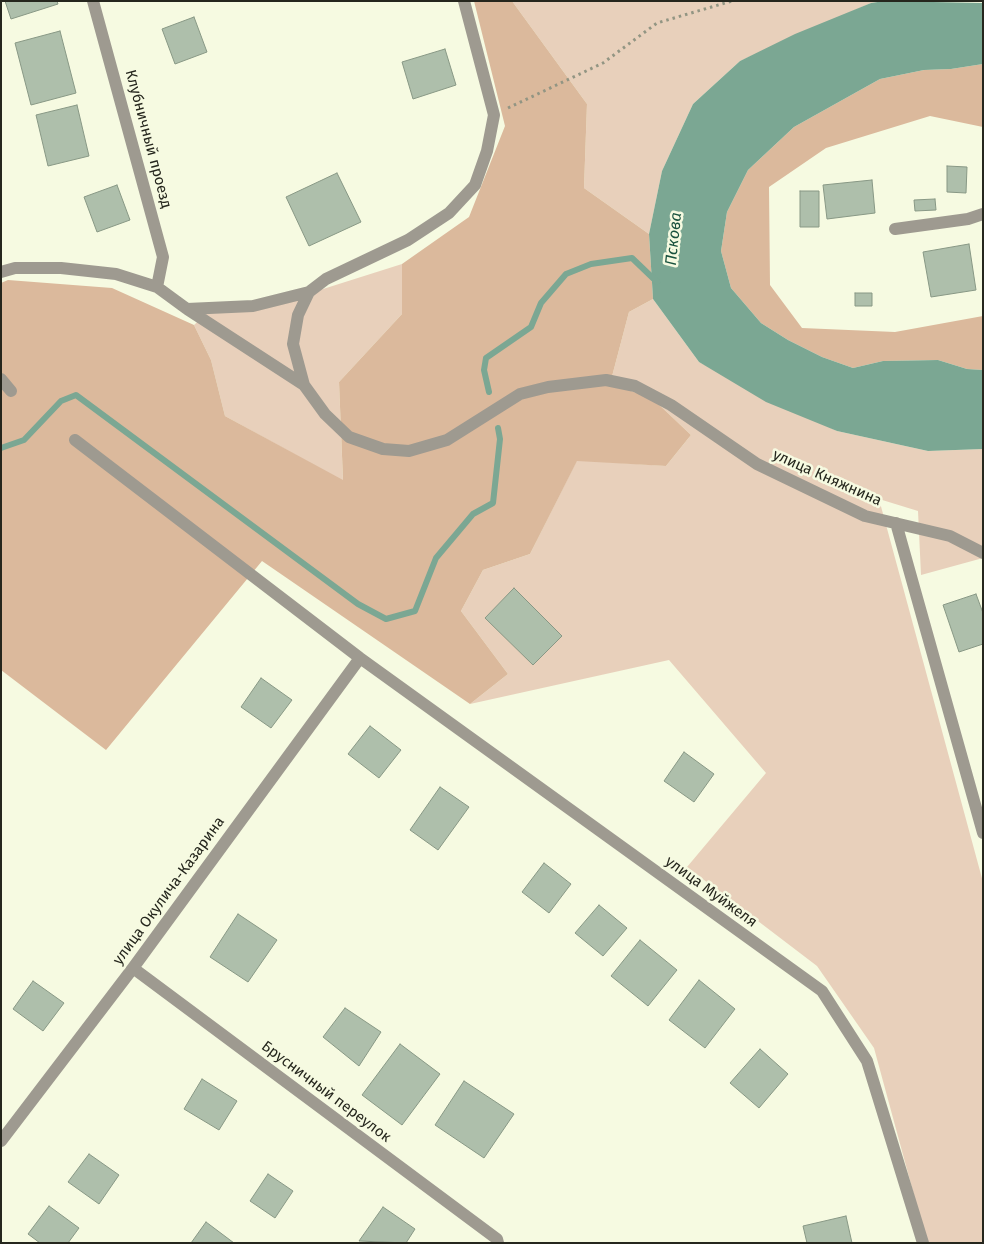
<!DOCTYPE html>
<html>
<head>
<meta charset="utf-8">
<style>
  body { margin:0 }
  #map { position:relative; width:984px; height:1244px; overflow:hidden; background:#f6fae1; font-family:"Fira Sans",sans-serif }
  canvas { display:block }
  .frame { position:absolute; inset:0; border:2px solid #25261d; pointer-events:none }
</style>
</head>
<body>
<div id="map">
<canvas width="984" height="1244"></canvas>
<div class="frame"></div>
</div>
<script>
const c = document.querySelector('canvas').getContext('2d');
c.lineJoin = 'round';
function paint(path, color) { c.fillStyle = color; c.fill(path, 'evenodd'); }
const toPath = rows => new Path2D(rows.map(r => 'M' + r).join(''));
function stroke(path, color, width, dash) { c.strokeStyle = color; c.lineWidth = width; c.lineCap = dash ? 'butt' : 'round'; c.setLineDash(dash || []); c.stroke(path); }
function label(font, color, halo, rows, align = 'center') {
  c.font = font + ' "Fira Sans",sans-serif'; c.lineWidth = 5; c.setLineDash([]); c.textBaseline = 'middle'; c.strokeStyle = halo; c.fillStyle = color; for (const [text, x, y, turn = 0] of rows) {
    c.save(); c.translate(x, y); c.rotate((+turn || 0) * Math.PI / 180); c.textAlign = isNaN(turn) ? turn : align; if (halo) c.strokeText(text, 0, 0); c.fillText(text, 0, 0); c.restore();
  }
}
const green = toPath([
  [512,1,884,1,871,3,740,61,693,104,662,171,649,234,584,188,587,104],
  [402,264,402,314,339,382,343,481,225,416,211,360,194,325,207,313,282,302],
  [653,299,699,362,837,431,928,451,983,449,983,558,921,575,918,511,879,499,983,882,983,1243,927,1243,874,1048,817,966,687,867,766,773,669,660,470,704,508,674,461,611,483,570,530,554,577,460,666,466,691,435,652,398,610,384,629,312]
]);
const forest = toPath([
  [474,1,512,1,587,104,584,188,649,234,653,299,629,312,610,384,652,398,691,435,666,466,577,461,530,554,483,570,461,611,508,674,470,704,262,561,106,750,1,670,1,283,8,280,112,288,194,325,211,360,225,416,343,480,339,382,402,314,402,264,469,217,505,126],
  [983,64,983,127,930,116,826,148,769,187,770,285,802,328,895,332,983,316,983,370,967,369,938,360,883,361,853,368,822,357,788,340,761,323,731,288,721,251,727,212,748,170,794,127,880,79,924,70,951,69]
]);
const water = toPath([
  [884,1,983,3,983,64,951,69,924,70,880,79,794,127,748,170,727,212,721,251,731,288,761,323,788,340,822,357,853,368,883,361,938,360,967,369,983,370,983,449,928,451,837,431,766,402,699,362,653,299,649,234,662,171,693,104,740,61,795,34,871,3]
]);
const stream = toPath([
  [489,392,484,370,486,358,531,327,541,303,566,274,591,264,632,258,657,282],
  [1,448,24,440,61,401,76,395,358,604,386,619,415,611,436,558,473,514,493,503,500,439,498,428]
]);
const building = toPath([
  [5,1,57,1,58,4,11,19,5,1],
  [194,17,207,52,175,64,162,29,194,17],
  [60,31,76,93,31,105,15,43,60,31],
  [445,49,456,85,413,99,402,62,445,49],
  [77,105,89,156,48,166,36,115,77,105],
  [947,166,967,167,966,193,947,192,947,166],
  [337,173,361,222,309,246,286,197,337,173],
  [872,180,875,213,827,219,823,185,872,180],
  [117,185,130,220,97,232,84,197,117,185],
  [800,191,819,191,819,227,800,227,800,191],
  [935,199,936,210,915,211,914,200,935,199],
  [969,244,976,290,931,297,923,252,969,244],
  [855,293,872,293,872,306,855,306,855,293],
  [514,588,562,636,533,665,485,618,514,588],
  [976,594,983,613,983,644,959,652,943,605,976,594],
  [261,678,292,700,271,728,241,707,261,678],
  [370,726,401,750,379,778,348,754,370,726],
  [684,752,714,774,694,802,664,781,684,752],
  [440,787,469,807,438,850,410,830,440,787],
  [544,863,571,884,549,913,522,892,544,863],
  [599,905,627,928,603,956,575,933,599,905],
  [238,914,277,940,248,982,210,957,238,914],
  [640,940,677,970,648,1006,611,976,640,940],
  [699,980,735,1009,705,1048,669,1020,699,980],
  [33,981,64,1003,43,1031,13,1009,33,981],
  [345,1008,381,1032,359,1066,323,1037,345,1008],
  [400,1044,440,1074,402,1125,362,1095,400,1044],
  [760,1049,788,1074,759,1108,730,1083,760,1049],
  [202,1079,237,1101,219,1130,184,1109,202,1079],
  [464,1081,514,1114,484,1158,435,1125,464,1081],
  [89,1154,119,1175,99,1204,68,1182,89,1154],
  [268,1174,293,1191,275,1218,250,1201,268,1174],
  [49,1206,79,1228,68,1243,40,1243,28,1234,49,1206],
  [383,1207,415,1229,406,1243,359,1241,383,1207],
  [846,1216,852,1243,807,1243,803,1226,846,1216],
  [206,1222,234,1243,191,1243,206,1222]
]);
const path = toPath([
  [508,108,603,63,657,23,732,1]
]);
const minor = toPath([
  [93,1,163,257,157,287],
  [464,1,494,115,487,151,475,185,449,213,408,240,326,279,309,292,298,315,293,344,304,385,325,414,349,437,383,449,409,451,447,440,520,394,548,387,606,380,635,386,671,405,757,464,865,516,950,536,983,553],
  [895,229,968,219,983,214],
  [1,272,15,268,61,268,116,274,157,287,187,309,253,306,309,292],
  [187,309,304,385],
  [1,379,11,391],
  [75,440,360,658,822,991,867,1061,923,1243],
  [896,523,983,833],
  [133,968,497,1239,498,1243],
  [1,1141,133,968,360,658]
]);
const streetNames = [
  ["Клубничный проезд",148,139,75],
  ["улица Княжнина",827,478,24],
  ["улица Окулича-Казарина",169,891,-54],
  ["улица Муйжеля",711,892,36],
  ["Брусничный переулок",326,1092,37]
];
const waterNames = [
  ["Пскова",674,239,-84]
];
paint(green, '#e8d0bb');
paint(forest, '#dbb99c');
paint(water, '#7ba793');
stroke(stream, '#7ba793', 6);
paint(building, '#aebfab');
stroke(building, '#889885', 1);
stroke(path, '#929583', 3, [2.5, 4]);
stroke(minor, '#9e9a90', 12);
label('15px', '#25261d', '#f6fae1', streetNames);
label('italic 16px', '#19523e', '#f6fae1', waterNames);
</script>
</body>
</html>
